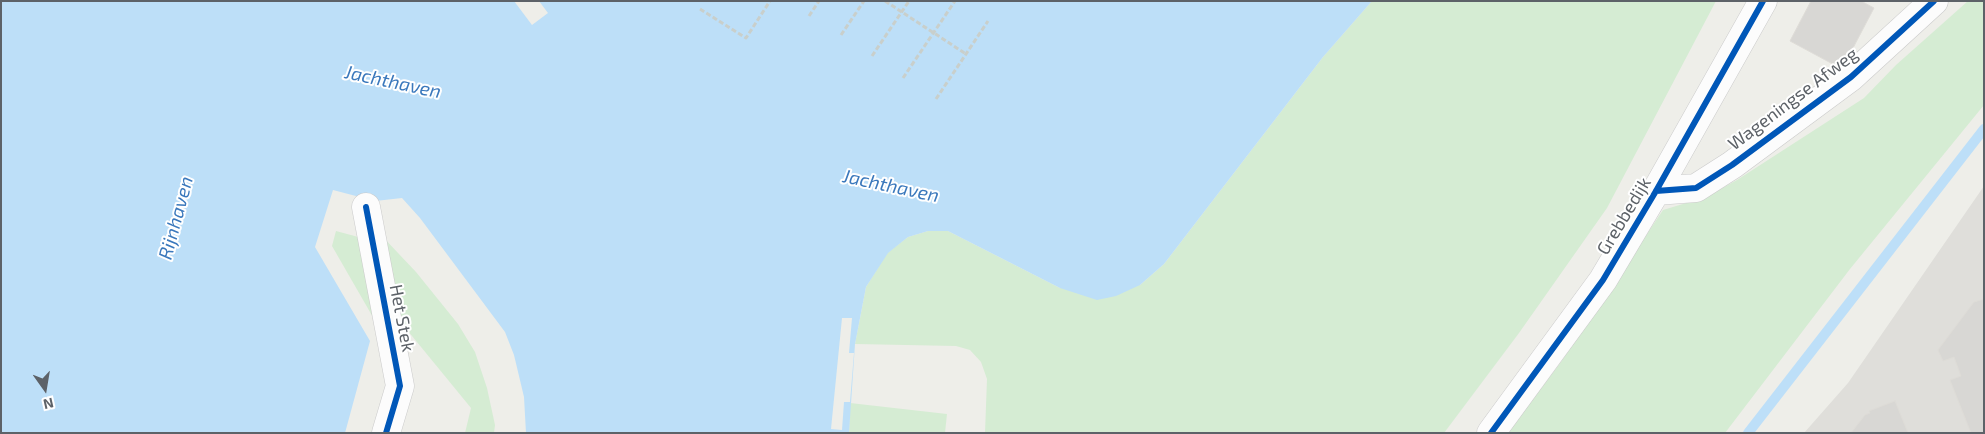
<!DOCTYPE html>
<html>
<head>
<meta charset="utf-8">
<style>
  body { margin:0 }
  #map { position:relative; width:1985px; height:434px; overflow:hidden; background:#eeeee9; font-family:"Exo 2",sans-serif }
  canvas { display:block }
  .frame { position:absolute; inset:0; border:2px solid #5d6268; pointer-events:none }
  .north { position:absolute; left:20px; top:364px; width:50px; height:50px; -webkit-text-stroke:4px #fff; paint-order:stroke; rotate:167deg; font-size:14px; font-weight:700; line-height:20px; text-align:center; color:#5d6268 }
  .north::after { content:''; display:block; margin:auto; width:18px; height:22px; background:#5d6268; clip-path:polygon(50% 0,100% 100%,50% 72%,0 100%) }
</style>
</head>
<body>
<div id="map">
<canvas width="1985" height="434"></canvas>
<div class="frame"></div>
<div class="north">N</div>
</div>
<script>
const c = document.querySelector('canvas').getContext('2d');
c.lineJoin = 'round';
function paint(path, color) { c.fillStyle = color; c.fill(path, 'evenodd'); }
const toPath = rows => new Path2D(rows.map(r => 'M' + r).join(''));
function stroke(path, color, width, dash) { c.strokeStyle = color; c.lineWidth = width; c.lineCap = dash ? 'butt' : 'round'; c.setLineDash(dash || []); c.stroke(path); }
function label(font, color, halo, rows, align = 'center') {
  c.font = font + ' "Exo 2",sans-serif'; c.lineWidth = 4; c.setLineDash([]); c.textBaseline = 'middle'; c.strokeStyle = halo; c.fillStyle = color; for (const [text, x, y, turn = 0] of rows) {
    c.save(); c.translate(x, y); c.rotate((+turn || 0) * Math.PI / 180); c.textAlign = isNaN(turn) ? turn : align; if (halo) c.strokeText(text, 0, 0); c.fillText(text, 0, 0); c.restore();
  }
}
const industrial = toPath([
  [1984,186,1984,433,1804,433,1848,383]
]);
const green = toPath([
  [1372,1,1716,1,1607,208,1519,333,1444,433,985,433,987,379,981,362,970,350,956,346,855,344,866,287,887,253,908,237,928,231,948,231,1060,288,1140,285,1164,264,1323,57],
  [1968,1,1984,1,1984,105,1850,269,1725,433,1507,433,1561,362,1663,210,1706,197,1737,180,1864,98,1896,65],
  [336,231,362,238,374,319,332,246],
  [381,235,416,272,458,324,475,352,487,388,495,425,494,433,465,433,471,408,394,314],
  [850,403,947,414,945,433,849,433]
]);
const water = toPath([
  [1,1,1372,1,1323,57,1164,264,1140,285,1116,296,1097,300,1060,288,948,231,928,231,908,237,888,253,866,287,855,344,849,433,526,433,524,397,514,355,505,332,420,218,402,198,375,201,333,190,315,247,370,341,345,433,1,433]
]);
const pier = toPath([
  [514,1,539,1,548,13,532,25],
  [842,318,852,318,849,353,854,353,850,402,844,402,842,430,831,429]
]);
const stream = toPath([
  [1748,433,1984,129]
]);
const building = toPath([
  [1811,1,1861,1,1874,8,1842,69,1790,41,1811,1],
  [1984,299,1984,433,1971,433,1950,380,1961,376,1954,357,1943,361,1938,350,1974,302,1984,299],
  [1895,401,1908,433,1851,433,1865,415,1870,413,1869,411,1895,401]
]);
const path = toPath([
  [885,1,966,54],
  [700,9,746,38,770,1],
  [809,16,819,1],
  [841,35,864,1],
  [872,56,909,1],
  [903,78,955,1],
  [936,99,988,21]
]);
const minor = toPath([
  [1656,191,1696,188,1732,165,1851,77,1934,1],
  [366,207,400,386,386,433],
  [1491,433,1603,280,1656,191,1763,1]
]);
const cycleway = toPath([
  [1656,191,1696,188,1732,165,1851,77,1934,1],
  [366,207,400,386,386,433],
  [1491,433,1603,280,1656,191,1763,1]
]);
const streetNames = [
  ["Wageningse Afweg",1793,99,-37],
  ["Grebbedijk",1624,216,-59],
  ["Het Stek",402,318,79]
];
const waterNames = [
  ["Jachthaven",393,82,12],
  ["Jachthaven",891,186,12],
  ["Rijnhaven",176,218,-75]
];
paint(industrial, '#dfdeda');
paint(green, '#d5ecd3');
paint(water, '#bddff8');
paint(pier, '#eeeee9');
stroke(stream, '#bddff8', 10);
paint(building, '#d8d7d4');
stroke(building, '#dedcd7', 1);
stroke(minor, '#cbcbcb', 29);
stroke(path, '#c9cfcb', 3, [5, 2.5]);
stroke(minor, '#fcfcfc', 28);
stroke(cycleway, '#0057b8', 6);
label('18px', '#5d6268', '#fff', streetNames);
label('italic 19px', '#3a78bc', '#fff', waterNames);
</script>
</body>
</html>
